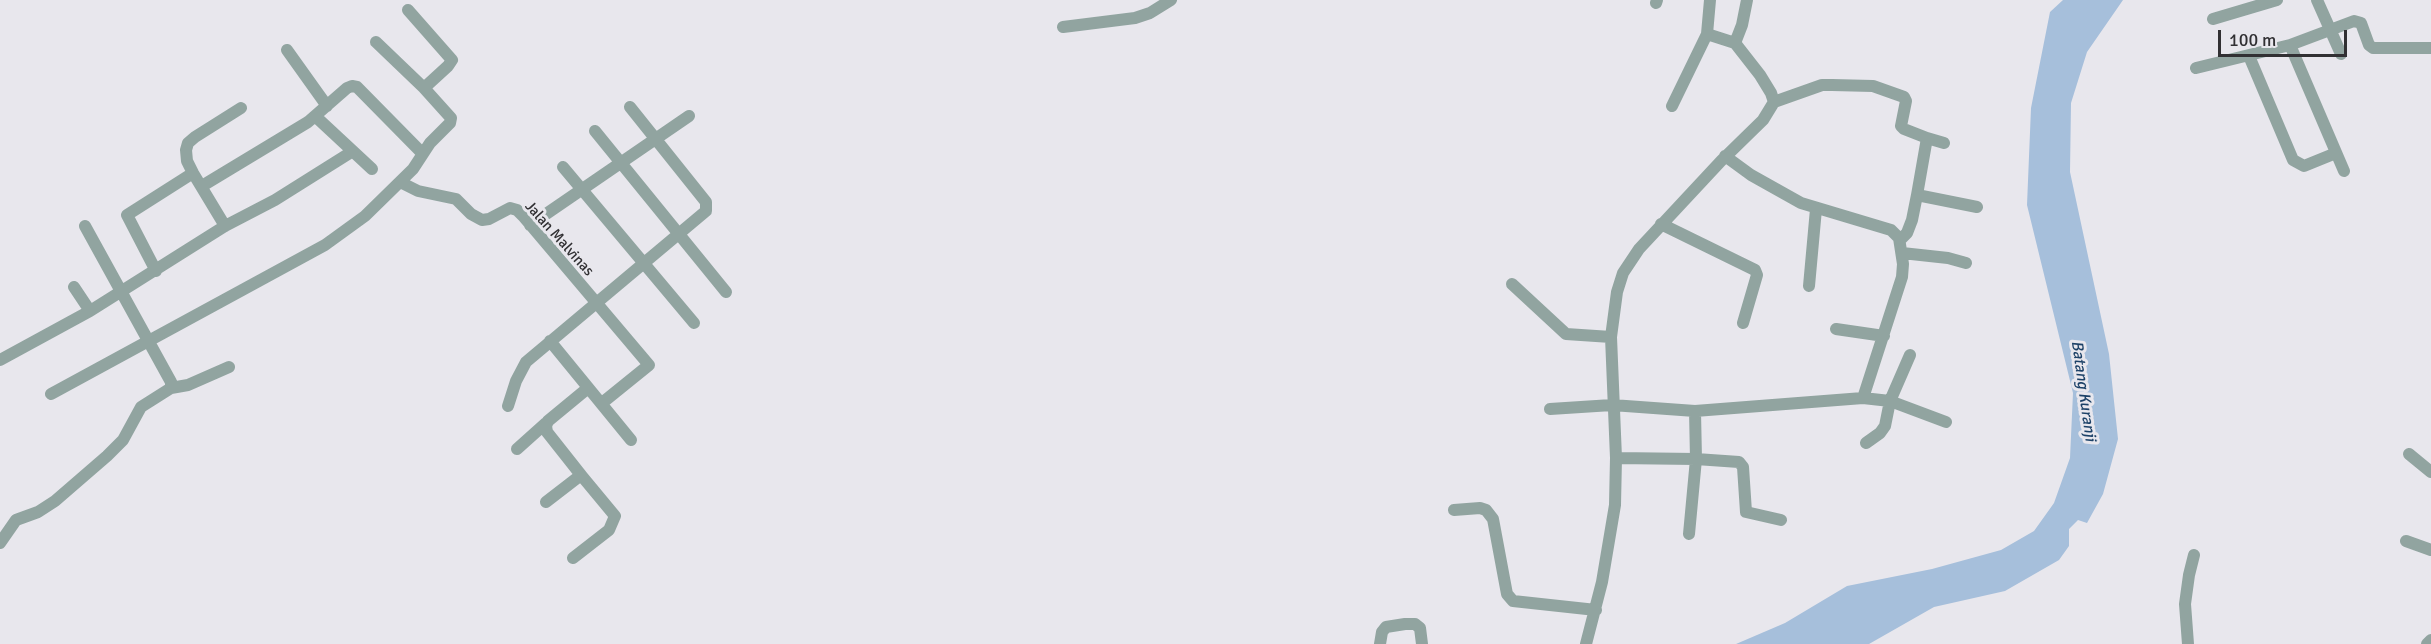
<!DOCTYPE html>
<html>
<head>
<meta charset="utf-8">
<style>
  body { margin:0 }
  #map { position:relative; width:2431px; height:644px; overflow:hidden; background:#e8e7ed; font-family:Signika,sans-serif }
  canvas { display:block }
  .scale { position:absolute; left:2218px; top:30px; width:129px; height:27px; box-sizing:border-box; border:3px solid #313033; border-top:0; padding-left:8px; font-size:18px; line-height:21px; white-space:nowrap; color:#313033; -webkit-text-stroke:4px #e8e7ed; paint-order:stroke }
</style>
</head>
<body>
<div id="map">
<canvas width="2431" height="644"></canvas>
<div class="scale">100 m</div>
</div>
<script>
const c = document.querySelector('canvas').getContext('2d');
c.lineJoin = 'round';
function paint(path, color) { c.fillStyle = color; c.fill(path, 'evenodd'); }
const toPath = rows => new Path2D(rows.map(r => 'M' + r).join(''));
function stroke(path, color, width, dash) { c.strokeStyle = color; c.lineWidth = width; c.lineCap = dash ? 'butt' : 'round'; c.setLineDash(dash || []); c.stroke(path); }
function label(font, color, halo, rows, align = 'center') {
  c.font = font + ' Signika,sans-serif'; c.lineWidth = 6; c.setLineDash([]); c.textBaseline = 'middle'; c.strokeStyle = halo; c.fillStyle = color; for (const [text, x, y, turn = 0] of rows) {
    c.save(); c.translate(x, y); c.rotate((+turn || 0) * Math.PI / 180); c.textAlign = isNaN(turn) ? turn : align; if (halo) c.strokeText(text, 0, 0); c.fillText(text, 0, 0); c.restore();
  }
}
const water = toPath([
  [2063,0,2123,0,2087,52,2071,103,2070,172,2109,354,2118,439,2103,494,2087,523,2078,520,2069,529,2069,546,2059,560,2005,591,1934,607,1869,644,1736,644,1785,623,1847,586,1932,569,2001,550,2034,531,2054,503,2070,458,2073,393,2027,205,2031,108,2050,12]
]);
const minor = toPath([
  [2317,0,2341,54],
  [1656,3,1657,0],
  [408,10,452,60,448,66,424,88],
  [2213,19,2277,0],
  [1063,27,1135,18,1150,13,1171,0],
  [1707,34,1710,0],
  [2290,45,2344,171],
  [287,50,327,106],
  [2249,56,2293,160,2304,166,2336,153],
  [2196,68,2290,45,2354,21,2361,23,2369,45,2373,48,2431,48],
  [1774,102,1822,85,1832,85,1873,86,1904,97,1906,101,1901,126,1904,129,1927,138,1917,195,1977,207],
  [1672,106,1707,34,1735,43],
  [315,116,372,169],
  [595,131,726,292],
  [1927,138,1944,143],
  [1725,156,1751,175,1801,203,1891,230,1899,238,1903,264,1902,277,1863,398],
  [563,167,694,323],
  [400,182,418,191,456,199,471,214,482,220,489,219,510,208,517,210,523,216,649,365,602,403],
  [202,186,308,122,347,88,352,86,357,87,422,153],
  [1661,224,1755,270,1757,275,1743,323],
  [530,225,689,116],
  [225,226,193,173,187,161,186,150,188,143,195,137,241,108],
  [1900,240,1907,233,1912,220,1917,195],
  [1902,253,1948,258,1966,263],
  [156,271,127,215,193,173],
  [1512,284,1566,334,1611,337],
  [1809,286,1816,209],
  [74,287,90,311],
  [1836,329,1884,336],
  [550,341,631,440],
  [0,360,90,311,225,226,275,200,353,151],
  [171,388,188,385,229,367],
  [51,394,325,245,365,216,413,169,430,143,450,123,451,118,424,88,376,42],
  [508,406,516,381,526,362,706,211,706,202,630,107],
  [1550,409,1612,405,1695,411,1863,398,1890,401,1946,422],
  [1866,443,1880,433,1885,426,1890,401,1910,355],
  [517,449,546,423],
  [2409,454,2431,472],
  [1616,458,1696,459,1739,462,1743,467,1746,512,1781,520],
  [546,502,581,475],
  [1454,510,1480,508,1486,510,1493,519,1507,594,1513,601,1596,610],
  [1689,534,1696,459,1695,411],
  [2406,541,2431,550],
  [0,543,16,520,38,512,55,501,107,456,123,440,141,407,171,388,171,382,85,226],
  [573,558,609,530,615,516,581,475,547,432,546,426,548,421,588,388],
  [1380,644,1382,632,1386,627,1405,624,1415,624,1420,628,1422,644],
  [1586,644,1602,582,1615,505,1616,458,1611,337,1617,292,1623,273,1639,249,1721,161,1763,120,1774,102,1771,93,1760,75,1735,43,1742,25,1747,0],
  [2188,644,2185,604,2189,575,2194,555],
  [2427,644,2431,640]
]);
const streetNames = [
  ["Jalan Malvinas",559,239,48]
];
const waterNames = [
  ["Batang Kuranji",2083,391,82]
];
paint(water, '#a6bfdb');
stroke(minor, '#91a4a0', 12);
label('15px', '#313033', '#e8e7ed', streetNames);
label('italic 16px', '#1c4167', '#e8e7ed', waterNames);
</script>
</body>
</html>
